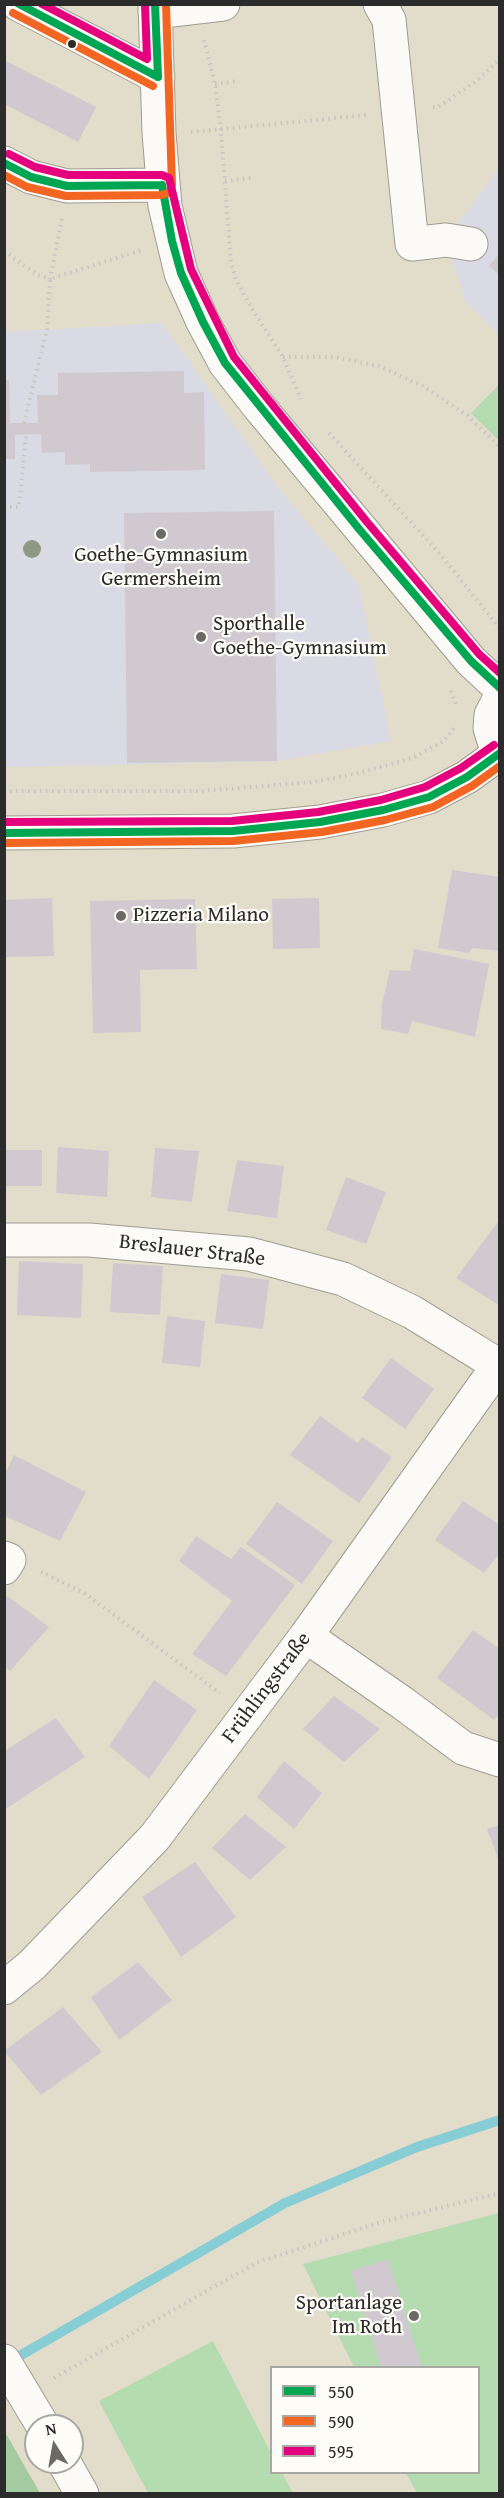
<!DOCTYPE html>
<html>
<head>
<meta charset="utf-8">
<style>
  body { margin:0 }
  #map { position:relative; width:504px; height:2498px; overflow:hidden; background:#e2dcca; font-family:"Gentium Book Plus",serif }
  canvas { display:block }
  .frame { position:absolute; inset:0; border:6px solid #2b2b2b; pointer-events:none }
  .legend { position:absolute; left:270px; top:2366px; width:210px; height:108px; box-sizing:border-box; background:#fdfcf7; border:2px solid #a9a8a5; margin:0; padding:8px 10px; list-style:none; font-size:18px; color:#2b2b2b }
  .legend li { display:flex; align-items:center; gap:12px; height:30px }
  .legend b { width:30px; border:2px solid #a9a8a5 }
  .north { position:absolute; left:24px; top:2414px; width:60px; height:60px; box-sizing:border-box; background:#fdfcf7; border:2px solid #a9a8a5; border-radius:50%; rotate:349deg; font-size:16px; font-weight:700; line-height:24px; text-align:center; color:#2b2b2b }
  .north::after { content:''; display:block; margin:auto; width:21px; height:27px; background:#6b6963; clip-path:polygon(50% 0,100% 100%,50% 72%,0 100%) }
</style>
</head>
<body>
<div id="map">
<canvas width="504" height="2498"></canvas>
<div class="frame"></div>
<ul class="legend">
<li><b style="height:8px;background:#00a651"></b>550</li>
<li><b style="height:8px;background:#f26522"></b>590</li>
<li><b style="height:8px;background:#e5007d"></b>595</li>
</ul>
<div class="north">N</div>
</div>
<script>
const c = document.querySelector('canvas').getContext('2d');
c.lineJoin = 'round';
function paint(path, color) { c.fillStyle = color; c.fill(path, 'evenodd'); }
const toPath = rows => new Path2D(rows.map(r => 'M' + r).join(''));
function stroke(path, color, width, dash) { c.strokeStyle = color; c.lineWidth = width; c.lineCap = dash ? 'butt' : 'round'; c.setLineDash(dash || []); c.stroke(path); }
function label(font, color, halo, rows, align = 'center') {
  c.font = font + ' "Gentium Book Plus",serif'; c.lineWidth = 4.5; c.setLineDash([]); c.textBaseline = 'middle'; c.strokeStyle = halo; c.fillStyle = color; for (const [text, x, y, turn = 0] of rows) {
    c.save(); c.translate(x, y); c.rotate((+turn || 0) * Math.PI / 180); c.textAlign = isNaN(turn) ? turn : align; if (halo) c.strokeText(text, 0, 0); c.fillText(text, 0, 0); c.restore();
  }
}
const built = toPath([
  [499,168,499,335,465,301,446,240],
  [162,323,275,483,359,585,391,741,277,761,5,767,5,332]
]);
const green = toPath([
  [499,385,499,441,471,413],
  [499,2213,499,2493,417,2493,406,2473,478,2472,478,2368,354,2367,303,2264],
  [213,2341,271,2453,272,2472,282,2473,293,2493,148,2493,99,2401]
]);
const forest = toPath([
  [5,2432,40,2493,5,2493]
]);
const stream = toPath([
  [9,2362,285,2203,417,2147,500,2120]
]);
const building = toPath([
  [4,60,96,107,78,142,4,104],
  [500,253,500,275,489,266],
  [184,371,184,393,204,392,205,470,90,472,90,464,65,465,65,452,42,453,41,434,15,435,15,459,5,459,5,380,9,380,10,423,38,423,37,395,58,395,58,373],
  [274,511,277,761,127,763,124,513],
  [452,870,500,877,500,951,472,948,469,953,438,948],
  [52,898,54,956,4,957,4,900],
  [319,898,320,948,273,949,272,899],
  [195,899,197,969,140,970,141,1032,93,1033,90,901],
  [414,949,489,964,475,1037,412,1021,408,1034,381,1029,382,1004,390,970,410,971],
  [58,1147,109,1151,107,1197,56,1193],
  [155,1148,199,1151,192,1202,151,1197],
  [4,1150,42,1150,42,1186,4,1186],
  [237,1160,284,1166,277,1218,227,1211],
  [346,1177,386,1192,366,1244,326,1230],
  [498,1222,500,1223,500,1306,456,1278],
  [19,1261,83,1264,81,1318,17,1315],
  [113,1263,163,1266,160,1315,110,1312],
  [221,1274,269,1280,263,1329,215,1323],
  [167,1316,205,1321,200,1367,162,1363],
  [391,1358,434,1389,405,1429,362,1398],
  [320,1416,358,1443,362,1437,392,1457,359,1503,290,1455],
  [14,1455,86,1492,60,1541,5,1516,5,1474],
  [463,1501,500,1525,500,1553,484,1573,435,1540],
  [277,1502,333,1541,302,1584,246,1544],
  [196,1536,231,1559,241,1547,295,1585,226,1676,192,1654,232,1601,179,1561],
  [7,1596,49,1627,10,1671,4,1666,4,1600],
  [473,1630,500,1649,500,1714,494,1720,437,1678],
  [154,1680,197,1710,149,1779,109,1746],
  [334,1696,380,1729,344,1762,303,1729],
  [56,1718,85,1757,4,1810,4,1751],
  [284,1761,322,1793,294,1829,257,1797],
  [245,1814,286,1847,250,1880,212,1848],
  [500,1825,500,1861,499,1861,487,1829],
  [195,1862,236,1917,181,1957,142,1897],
  [138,1962,172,2000,119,2040,91,1997],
  [63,2007,102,2052,41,2095,4,2051],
  [388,2259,422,2368,381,2368,351,2271]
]);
const path = toPath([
  [204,40,215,84,221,131,231,263,235,277,252,309,283,357,301,399],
  [215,84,237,81],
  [433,107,438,107,478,80,500,59],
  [191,132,366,115],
  [225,181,251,178],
  [4,251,38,275,50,279,62,219],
  [283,357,335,357,379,366,423,386,468,416,500,447],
  [24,423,47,329,50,279,142,250],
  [329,433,440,554,500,629],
  [4,507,19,507,26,435],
  [451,691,457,707],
  [4,791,201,791,313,782,355,774,412,758,444,741,454,728],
  [41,1572,84,1593,220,1693],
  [54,2378,256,2263,378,2223,500,2193]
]);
const minor = toPath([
  [18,4,158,77],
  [155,4,159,133,165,206,181,273,203,322,225,363,260,408,471,661,500,688],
  [380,4,389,20,412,244,446,240,471,244],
  [155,12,223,4],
  [4,163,31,177,67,186,162,185],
  [500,698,491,715,490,728,494,741,500,750],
  [4,833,233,831,320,822,383,810,429,797,467,777,500,753],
  [4,1240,89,1240,249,1254,343,1279,412,1312,498,1365],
  [4,1558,9,1560,4,1568],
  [306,1636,404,1704,463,1748,500,1760],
  [4,1988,32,1965,155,1837,306,1636,500,1363],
  [4,2361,43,2426],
  [64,2462,82,2494]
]);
const bus1 = toPath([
  [19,4,158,77],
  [155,4,158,77],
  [4,163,31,177,67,186,162,185],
  [162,185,172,241,181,273,203,322,225,363,359,529,471,661,500,688],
  [4,833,233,831,320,822,383,810,429,797,467,777,500,753]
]);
const bus2 = toPath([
  [13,13,153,86],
  [4,175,27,187,66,196,162,195,170,192,172,185,166,4],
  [4,843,233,841,322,832,385,820,433,807,472,786,500,766]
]);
const bus3 = toPath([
  [42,4,147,59,145,4],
  [9,154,35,167,68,175,162,175,169,178,191,269,234,357,367,522,479,654,500,673],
  [4,822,232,821,318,812,381,800,425,787,461,768,494,745]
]);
const trees = [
  [32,549]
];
const markers = [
  [72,44,5,"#2b2b2b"],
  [161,534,6,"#6b6963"],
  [201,637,6,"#6b6963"],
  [121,916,6,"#6b6963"],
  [414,2316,6,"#6b6963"]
];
const poiNames = [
  ["Goethe-Gymnasium",161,556,"center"],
  ["Germersheim",161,580,"center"],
  ["Sporthalle",213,625],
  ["Goethe-Gymnasium",213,649],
  ["Pizzeria Milano",133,916],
  ["Sportanlage",402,2304,"right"],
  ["Im Roth",402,2328,"right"]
];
const streetNames = [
  ["Breslauer Straße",192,1251,7],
  ["Frühlingstraße",267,1688,-53]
];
paint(built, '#dadae4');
paint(green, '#b4dcb0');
paint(forest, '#a4caa2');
stroke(stream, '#86cdd6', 10);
paint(building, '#d0cad0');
stroke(minor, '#a09c92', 35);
stroke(path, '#c8c6c2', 4, [1.5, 4.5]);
stroke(minor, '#fbfaf7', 33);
stroke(bus1, '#00a651', 8);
stroke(bus2, '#f26522', 8);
stroke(bus3, '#e5007d', 8);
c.fillStyle = '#8e9885';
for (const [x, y] of trees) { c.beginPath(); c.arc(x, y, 9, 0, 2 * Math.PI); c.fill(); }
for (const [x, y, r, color] of markers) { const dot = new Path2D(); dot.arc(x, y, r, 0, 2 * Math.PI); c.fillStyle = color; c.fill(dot); stroke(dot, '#fdfcf7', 2); }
label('21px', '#2b2b2b', '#fdfcf7', poiNames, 'left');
label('21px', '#2b2b2b', '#fdfcf7', streetNames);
</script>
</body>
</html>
